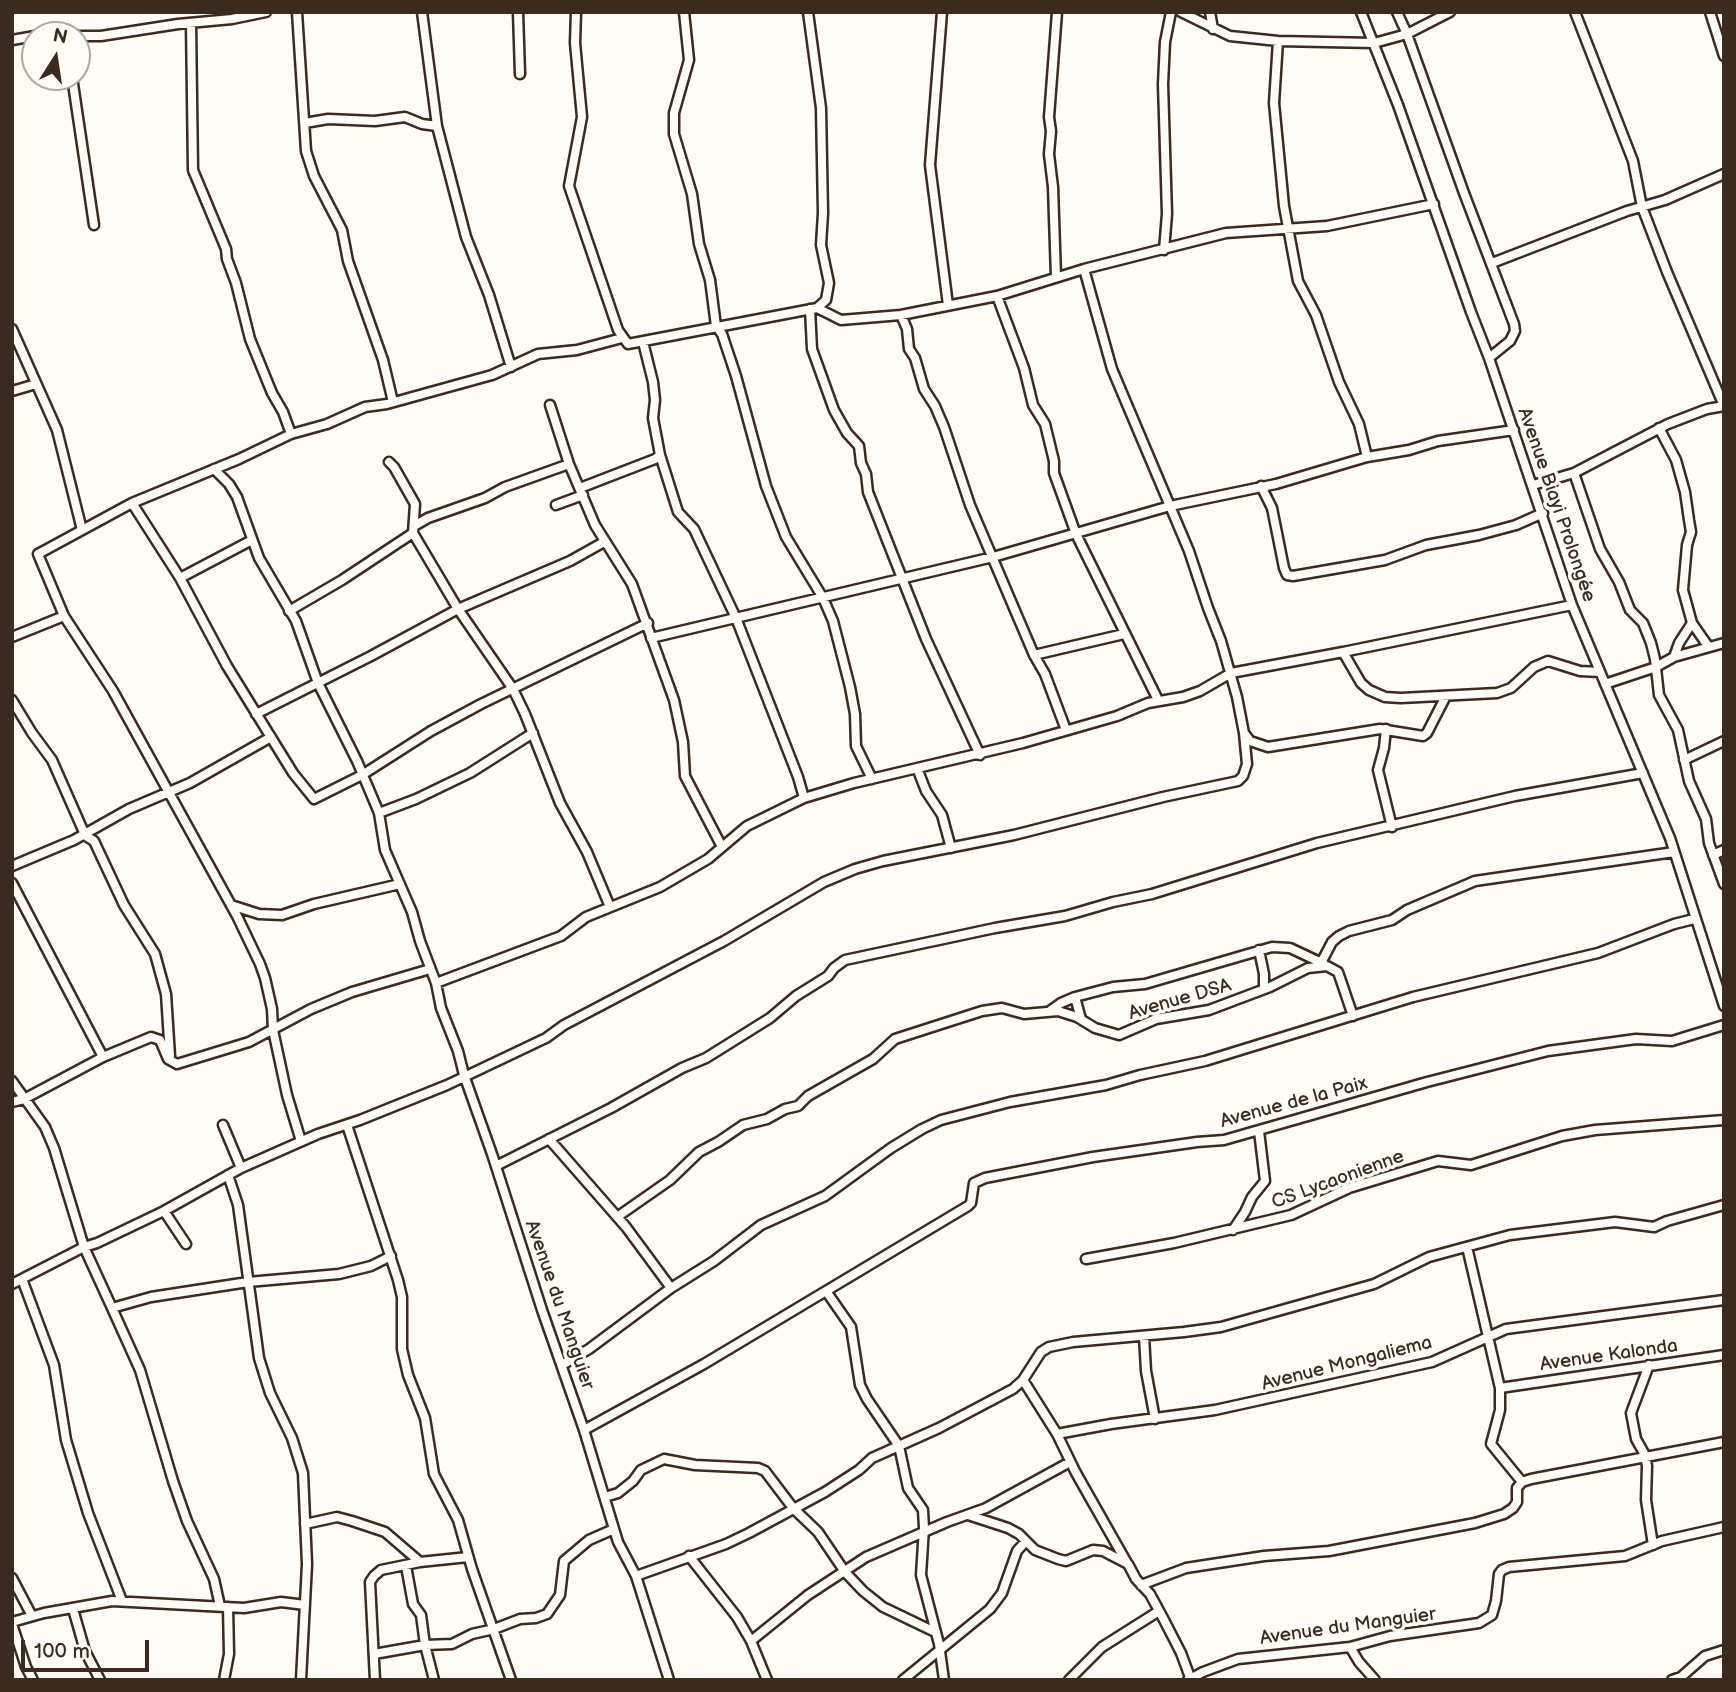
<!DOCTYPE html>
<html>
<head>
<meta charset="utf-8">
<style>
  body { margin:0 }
  #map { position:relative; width:1736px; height:1692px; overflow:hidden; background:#fdfcf7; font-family:"Balsamiq Sans",sans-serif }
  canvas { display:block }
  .frame { position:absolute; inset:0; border:14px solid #3b2a1e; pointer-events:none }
  .north { position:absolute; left:21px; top:21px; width:70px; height:70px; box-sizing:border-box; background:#fdfcf7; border:2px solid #afa8a0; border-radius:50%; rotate:12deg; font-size:19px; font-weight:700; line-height:28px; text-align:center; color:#3b2a1e }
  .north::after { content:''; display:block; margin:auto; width:24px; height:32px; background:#3b2a1e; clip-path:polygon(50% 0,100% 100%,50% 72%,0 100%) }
  .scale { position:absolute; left:21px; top:1640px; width:128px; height:32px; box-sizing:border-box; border:4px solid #3b2a1e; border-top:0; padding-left:9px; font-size:21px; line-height:24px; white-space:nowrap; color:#3b2a1e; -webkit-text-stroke:5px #fdfcf7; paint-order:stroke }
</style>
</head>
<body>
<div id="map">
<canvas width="1736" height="1692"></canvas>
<div class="frame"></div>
<div class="north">N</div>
<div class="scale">100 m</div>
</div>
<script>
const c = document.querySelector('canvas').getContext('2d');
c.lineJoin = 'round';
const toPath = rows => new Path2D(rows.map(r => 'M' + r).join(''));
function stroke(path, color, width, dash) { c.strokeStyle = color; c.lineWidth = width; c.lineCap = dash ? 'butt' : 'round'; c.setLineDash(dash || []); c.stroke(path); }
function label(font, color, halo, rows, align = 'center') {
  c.font = font + ' "Balsamiq Sans",sans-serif'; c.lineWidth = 7; c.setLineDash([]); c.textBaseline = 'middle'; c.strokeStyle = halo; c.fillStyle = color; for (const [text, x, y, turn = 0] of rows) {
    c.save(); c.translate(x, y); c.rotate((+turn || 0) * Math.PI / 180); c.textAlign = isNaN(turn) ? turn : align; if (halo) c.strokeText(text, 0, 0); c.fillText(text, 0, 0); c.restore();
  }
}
const street = toPath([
  [297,12,306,151,314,176,342,230,348,261,383,360,393,402],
  [422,12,437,126,466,237,489,295,511,367],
  [518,12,520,74],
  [576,12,575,43,582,117,569,186,618,330,628,344,817,308,841,320,901,315,997,296,1084,269,1226,233,1327,226,1434,204],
  [684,12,689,60,674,113,674,134,692,194,699,244,710,280,716,326,722,334,736,376,766,486,786,537,823,598,833,621,850,687,855,714,856,746,872,779],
  [808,12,821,108,823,213,821,245,829,283,826,300,817,308],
  [942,12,930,165,948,305],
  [1181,12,1230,36,1278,41,1374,43,1407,34,1450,12],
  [1210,12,1213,29],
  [1361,12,1398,105,1471,312,1489,358,1572,605,1670,838,1724,1006],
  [1397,12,1407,34,1464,193,1514,324,1515,331,1510,341,1489,358],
  [1575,12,1633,161,1642,207,1667,272,1724,406],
  [1710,12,1724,56],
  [191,23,193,170,226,249,227,259,236,283,250,339,272,393,283,412,291,434,239,459,132,503,38,554,64,616,113,691,237,916,260,964,265,978,272,1009,273,1030,287,1095,301,1141],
  [45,35,68,33,76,35],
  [77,36,101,36,178,24,232,19,266,12],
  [12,40,35,36],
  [1278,41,1274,103,1284,206,1298,281,1316,315,1339,382,1359,424,1367,457],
  [72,77,94,225],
  [305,123,328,119,375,121,405,117,422,124,437,126],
  [1164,250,1167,214,1163,84,1165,42,1171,12],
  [1492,263,1627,211,1665,200,1724,174],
  [1084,269,1112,369,1189,551,1208,608,1221,641,1237,697,1244,733,1250,741,1268,747,1380,729,1423,736,1427,733,1446,696],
  [1056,277,1053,187,1049,154,1051,131,1049,117,1057,12],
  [997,296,1024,368,1033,405,1045,424,1054,461,1054,473,1076,534,1158,700],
  [810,309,812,349,834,410,847,433,859,446,861,463,866,474,868,492,926,639,980,755],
  [901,315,907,329,909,349,915,358,924,389,935,406,944,427,970,505,1034,655,1045,674,1066,730],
  [12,329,57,430,82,530],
  [12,391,36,384],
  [550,405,569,464,595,525,632,584,674,700,683,742,685,776,722,847],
  [1659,428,1676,460,1685,492,1689,520,1691,532,1687,545,1683,590,1692,623,1708,646],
  [291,434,327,424,365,407,387,404,492,375,538,354,577,350,622,338],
  [660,455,678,512,694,529,736,618,798,777,804,798],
  [389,462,394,467,415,504,413,533,458,609,513,689,525,714,560,803,587,852,610,907],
  [214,469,229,484,237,497,259,558,296,621,318,683,357,761,379,813,416,799,470,773,533,733],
  [1574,473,1600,549,1619,582,1630,610,1643,623,1651,643,1655,659,1659,695,1678,730,1689,781,1706,819,1709,843,1724,884],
  [1533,485,1574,473,1668,424,1707,409,1724,406],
  [1261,486,1272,508,1284,568,1287,575,1293,576,1385,560,1426,545,1479,535,1516,525,1543,513],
  [580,488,655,459,660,455,653,418,655,400,653,382,643,342],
  [132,503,180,578],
  [556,505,583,495],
  [414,526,428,518,485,498,505,487,569,464],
  [252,540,180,578,227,666,293,773,314,799,362,775,431,731,481,704,648,623],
  [289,611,342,580,413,533],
  [12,637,64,616],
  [651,638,993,557,1170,506,1276,484,1367,457,1409,450,1438,441,1514,430],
  [1343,652,1572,605],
  [1034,655,1124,634],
  [1674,657,1679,643,1692,623],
  [1605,684,1656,667,1674,657,1724,643],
  [12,700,32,733,52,760,82,828,86,836,94,841,124,905,155,954,166,994,170,1056],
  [256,714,371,656,458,609,570,561,604,542],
  [1386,729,1384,748,1378,770,1392,827],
  [1684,760,1724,741],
  [917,768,926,791,942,815,951,848],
  [379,813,385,850,412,912,420,941,436,983,441,1008,458,1051,464,1075,492,1154,542,1310,584,1430,618,1542,636,1576,669,1680],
  [1713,855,1724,850],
  [12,866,74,840,129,809,190,783,271,737],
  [12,883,103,1057],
  [231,905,259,914,282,915,314,904,400,884],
  [1259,950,1264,974,1264,989],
  [1321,963,1332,942,1339,936,1349,931,1392,920,1407,910,1475,881,1674,852],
  [436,983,561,936,586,917,660,887,708,859,747,826,804,798,854,783,1023,743,1117,716,1148,703,1183,697,1200,691,1231,673,1343,652,1361,683,1369,690,1385,697,1401,698,1497,693,1511,688,1534,667,1548,661,1580,671,1600,672],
  [1075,997,1081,1019],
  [1051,1010,1061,1003,1075,997,1113,987,1145,984,1272,947,1290,948,1324,964],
  [12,1081,45,1127,54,1148,84,1247,112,1308,151,1297,248,1282,339,1274,371,1266,391,1256],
  [12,1102,24,1099,103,1057,151,1037,160,1040,168,1059,177,1064,249,1042,311,1009,352,992,430,969],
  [223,1125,241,1168],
  [347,1125,398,1280,402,1297,402,1349,408,1375,425,1418,434,1474,458,1520,472,1569,511,1680],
  [549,1139,626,1227,671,1288],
  [496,1166,611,1108,682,1068,706,1058,770,1018,796,996,828,976,834,968,845,960,995,928,1065,916,1113,902,1152,894,1317,843,1515,796,1643,773],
  [228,1175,238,1205,259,1358,270,1393,292,1438,303,1473,307,1564,301,1680],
  [164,1211,186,1244],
  [617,1217,670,1180,699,1152,718,1142,743,1125,767,1119,785,1109,798,1106,808,1096,873,1059,895,1039,982,1011,1002,1008,1024,1014,1058,1011,1077,1017,1095,1028,1119,1035,1156,1019,1209,1010,1270,987,1308,968,1327,966,1338,972,1353,1016],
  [1233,1230,1245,1212,1252,1197,1265,1181,1259,1131],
  [1467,1247,1500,1388,1500,1410,1491,1444,1522,1482],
  [1086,1259,1174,1243,1291,1215,1349,1188,1438,1161,1471,1165,1562,1136,1595,1130,1724,1120],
  [22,1279,54,1365,66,1440,88,1513,122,1601],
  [12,1284,84,1247,97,1243,164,1211,241,1168,318,1134,360,1120,447,1085,546,1038,564,1025,724,941,824,882,855,869,883,861,1014,835,1163,797,1238,781,1243,776,1247,764,1244,733],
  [826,1291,851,1327,860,1385,867,1399,899,1446,908,1488,923,1510,924,1528,921,1575,939,1644,944,1680],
  [112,1308,140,1370,173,1481,187,1521,214,1579,220,1606],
  [1144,1336,1146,1371,1155,1419],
  [562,1365,589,1349,671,1288,714,1261,761,1225,825,1196,891,1148,922,1129,941,1120,1010,1102,1106,1085,1140,1075,1205,1061,1413,997,1598,953,1674,924,1694,919],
  [1649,1365,1631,1413,1636,1439,1645,1455,1647,1466,1646,1500,1653,1545],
  [1023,1380,1057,1434,1076,1473,1127,1563],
  [1500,1388,1724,1355],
  [584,1430,704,1364,968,1206,971,1203,974,1183,985,1178,1093,1157,1197,1142,1224,1140,1427,1082,1548,1051,1636,1039,1672,1041,1724,1025],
  [1057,1434,1111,1424,1215,1410,1432,1362,1506,1329,1724,1300],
  [605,1497,618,1493,633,1481,641,1470,664,1459,695,1465,758,1468,765,1471,793,1508,818,1532,845,1572,863,1591,883,1607,935,1632],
  [968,1515,1008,1528,1019,1534,1035,1550,1058,1559,1066,1561,1093,1550,1103,1551,1128,1564,1136,1579,1150,1594,1163,1618,1181,1653,1191,1680],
  [305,1524,337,1517,352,1521,385,1532,420,1562,468,1557],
  [689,1556,737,1617,751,1641,767,1680],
  [406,1566,413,1604,421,1615,425,1645,434,1680],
  [636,1576,726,1544,749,1533,825,1492,859,1470,872,1458,939,1428,1013,1389,1023,1380,1041,1352,1049,1347,1073,1342,1184,1332,1221,1327,1374,1284,1429,1257,1510,1235,1615,1222,1654,1227,1667,1221,1724,1205],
  [12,1578,32,1616],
  [1141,1585,1186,1568,1264,1556,1329,1551,1475,1523,1504,1514,1513,1508,1517,1502,1517,1488,1522,1482,1531,1479,1724,1442],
  [73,1609,85,1651,100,1680],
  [12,1622,44,1613,112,1601,244,1608,281,1602,305,1605],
  [12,1624,26,1667,33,1680],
  [751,1641,808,1595,866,1557,947,1522,986,1508,1070,1462],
  [1350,1647,1359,1662,1375,1680],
  [374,1654,425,1645,452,1644,472,1634,494,1629,520,1619,536,1618,547,1614,560,1595,564,1561,589,1540,614,1529],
  [224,1680,229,1654,228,1607],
  [375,1680,370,1582,374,1576,381,1570,420,1562],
  [903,1680,990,1609,1002,1593,1017,1551,1026,1541],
  [1069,1680,1102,1647,1159,1611],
  [1188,1680,1203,1672,1238,1659,1350,1647,1390,1636,1479,1623,1492,1615,1496,1601,1499,1574,1502,1570,1509,1567,1625,1556,1662,1541,1724,1527],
  [1672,1680,1681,1677,1705,1656,1724,1650]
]);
const streetNames = [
  ["Avenue Biayi Prolongée",1556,505,71],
  ["Avenue DSA",1180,1000,-16],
  ["Avenue de la Paix",1294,1103,-15],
  ["CS Lycaonienne",1338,1180,-20],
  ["Avenue du Manguier",559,1305,71],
  ["Avenue Kalonda",1609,1356,-8],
  ["Avenue Mongaliema",1347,1364,-14],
  ["Avenue du Manguier",1348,1627,-8]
];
stroke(street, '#3b2a1e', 13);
stroke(street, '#fdfcf7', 8);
label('19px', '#3b2a1e', '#fdfcf7', streetNames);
</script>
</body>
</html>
